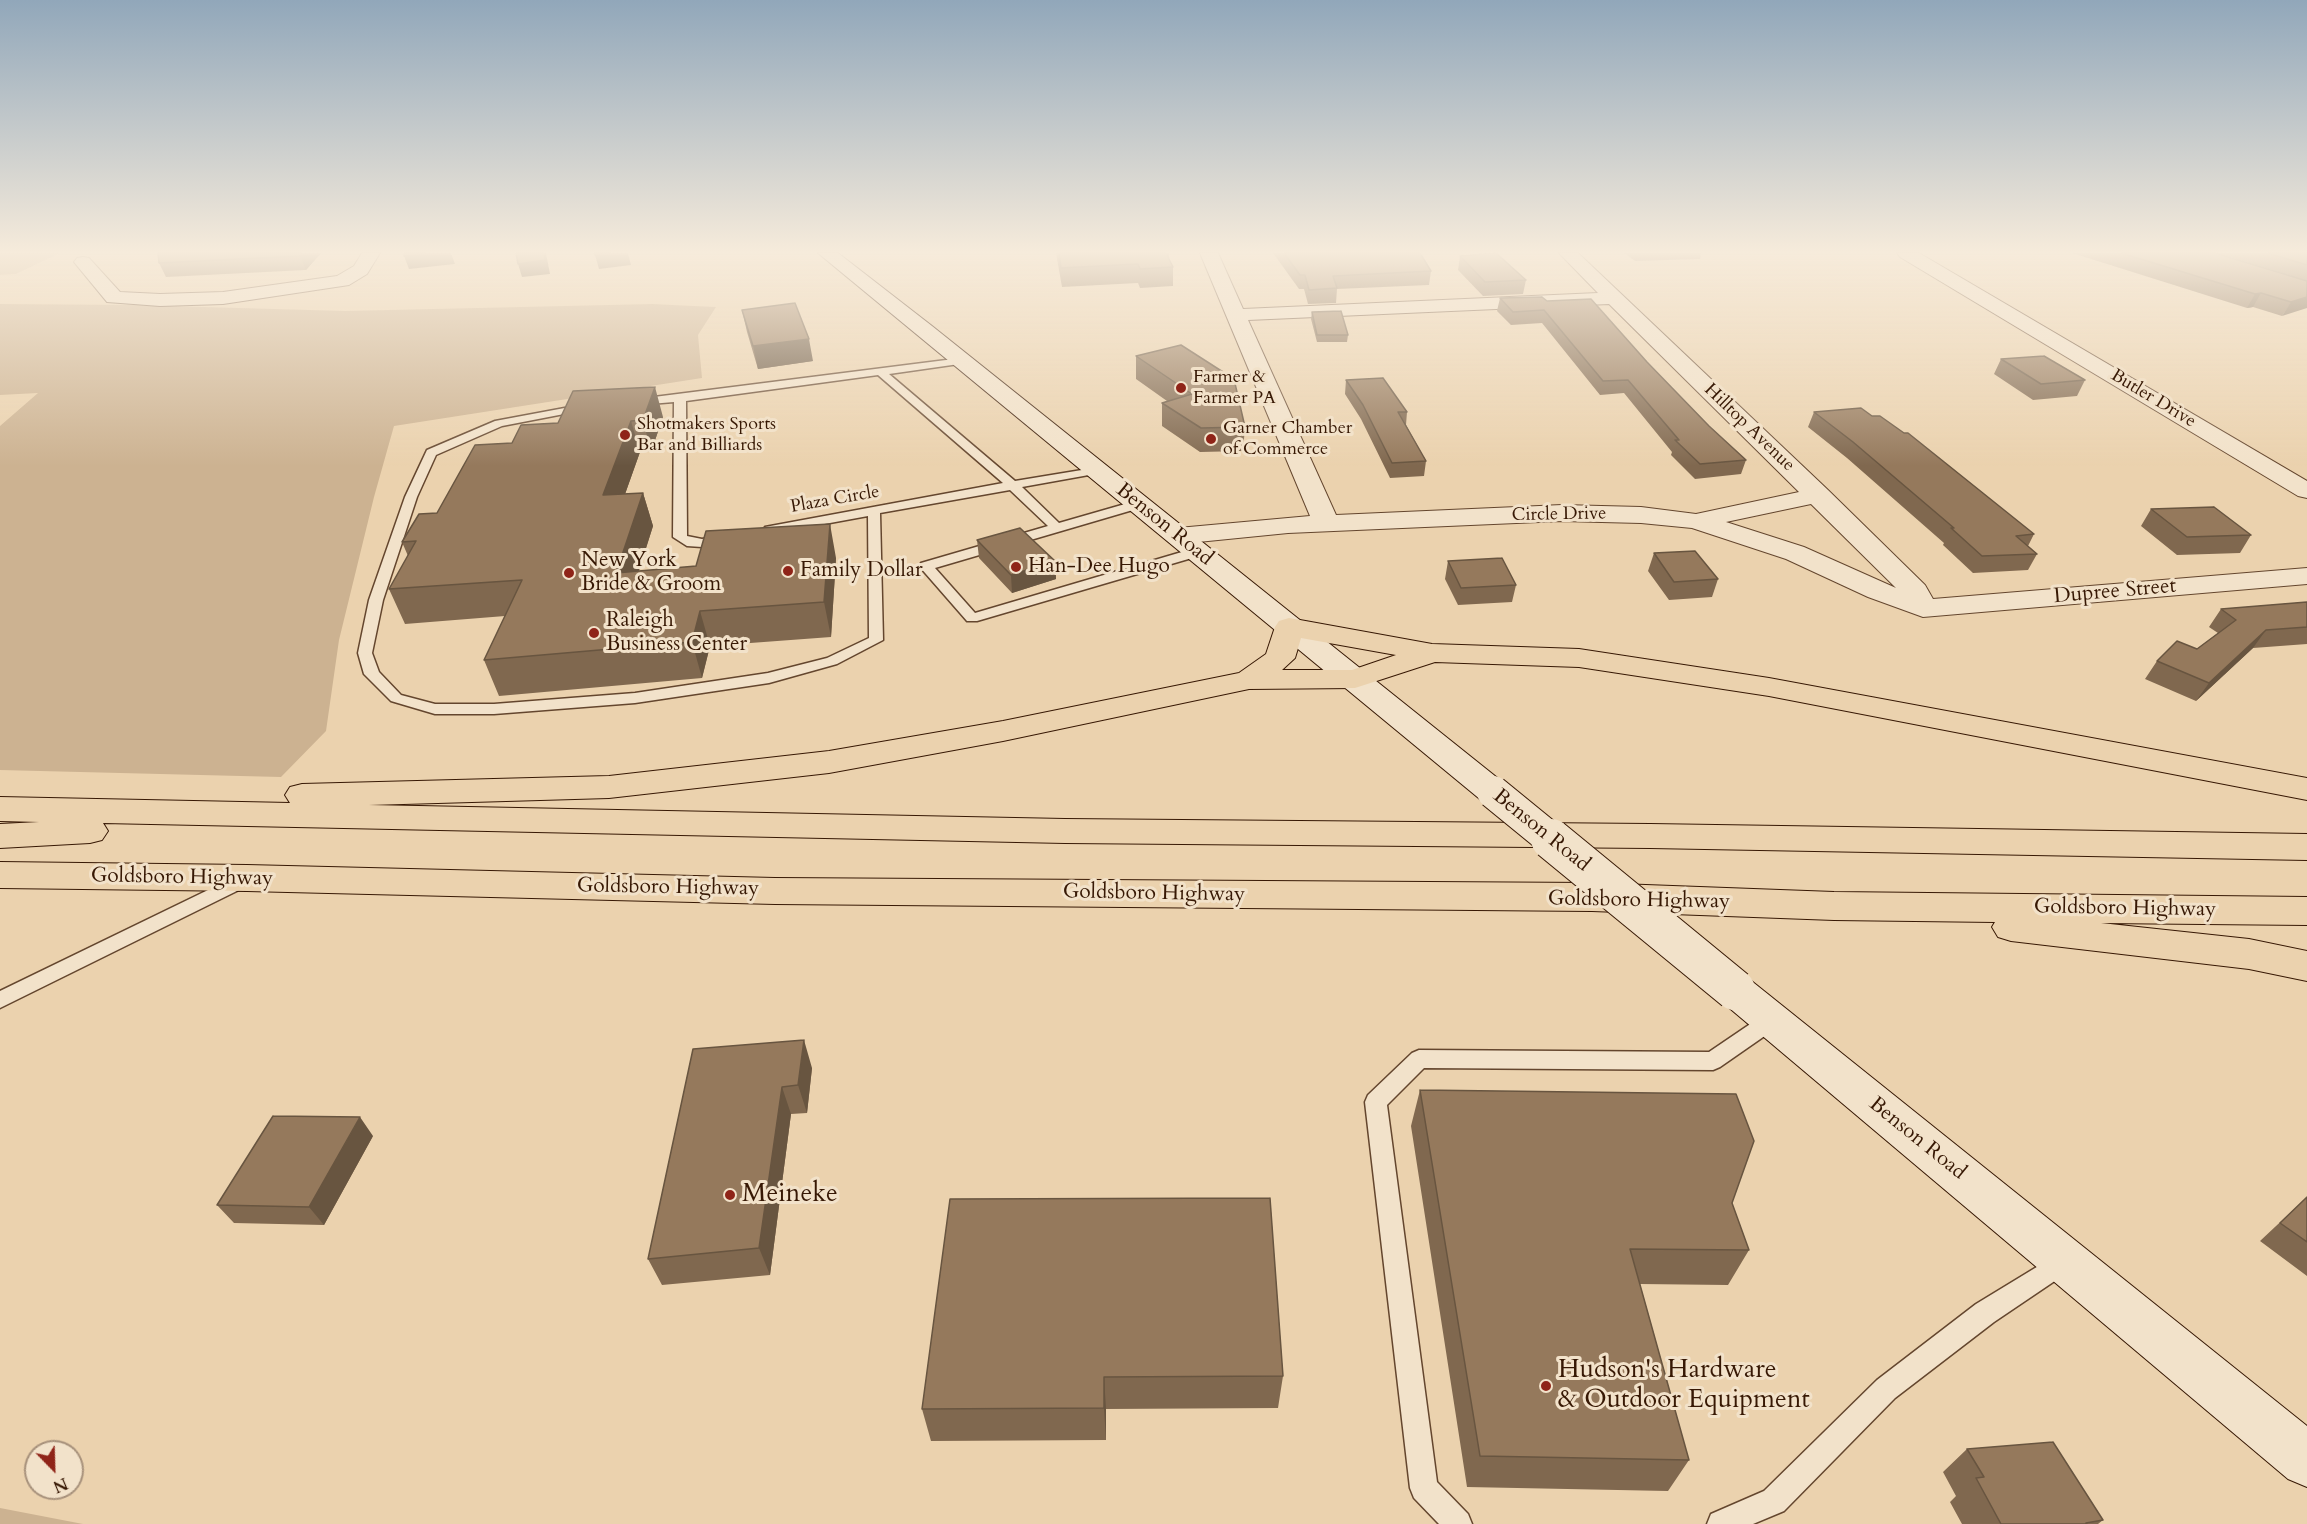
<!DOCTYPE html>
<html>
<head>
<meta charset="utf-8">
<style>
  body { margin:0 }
  #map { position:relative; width:2307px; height:1524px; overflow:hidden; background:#ebd2ae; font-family:Cardo,serif }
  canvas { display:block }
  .north { position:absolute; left:24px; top:1440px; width:60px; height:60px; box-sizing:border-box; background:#f2e2ca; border:2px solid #a7917b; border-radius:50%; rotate:157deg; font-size:16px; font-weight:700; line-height:24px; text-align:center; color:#371804 }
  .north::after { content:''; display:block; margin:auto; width:21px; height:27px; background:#8f2418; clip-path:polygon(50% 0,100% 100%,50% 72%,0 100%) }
</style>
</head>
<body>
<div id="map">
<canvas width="2307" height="1524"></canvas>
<div class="north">N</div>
</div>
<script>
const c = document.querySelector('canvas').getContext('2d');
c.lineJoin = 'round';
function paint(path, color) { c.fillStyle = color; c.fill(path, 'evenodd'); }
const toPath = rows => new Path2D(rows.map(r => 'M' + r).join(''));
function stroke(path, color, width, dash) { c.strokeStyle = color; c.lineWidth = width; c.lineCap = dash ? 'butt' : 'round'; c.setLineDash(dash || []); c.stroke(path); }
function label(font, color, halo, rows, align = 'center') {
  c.font = font + ' Cardo,serif'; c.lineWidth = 6; c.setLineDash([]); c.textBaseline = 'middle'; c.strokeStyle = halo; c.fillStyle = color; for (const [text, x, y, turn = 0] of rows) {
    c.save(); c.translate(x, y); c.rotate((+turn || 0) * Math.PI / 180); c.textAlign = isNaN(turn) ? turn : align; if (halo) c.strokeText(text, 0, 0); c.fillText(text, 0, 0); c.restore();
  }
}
const green = toPath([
  [0,253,60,253,16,274,0,275],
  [0,304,135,305,345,311,652,304,716,307,698,335,702,378,394,426,374,497,339,640,326,731,281,777,0,770,0,426,38,393,0,395],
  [0,1508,83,1524,0,1524]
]);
const lane = toPath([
  [962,358,967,361,966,363,889,374,1015,481,1100,467,1100,473,1022,487,1059,523,1139,500,1145,504,1143,507,935,568,975,613,1192,549,1202,549,1204,552,1202,555,977,621,967,621,919,566,921,563,1048,526,1010,490,880,513,883,640,837,664,769,683,635,703,494,714,435,714,391,701,364,674,358,653,369,600,405,497,427,450,495,421,586,404,592,407,590,409,502,426,436,455,417,497,383,600,372,653,379,672,401,695,435,704,494,704,635,693,768,673,827,658,869,638,868,516,770,534,765,533,763,530,765,527,1003,483,878,375,686,401,687,536,702,539,724,535,731,539,729,542,702,547,687,546,673,537,674,402,638,405,632,402,638,399,962,358],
  [241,874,247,876,250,881,247,886,0,1008,0,991,241,874],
  [1772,1012,1779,1014,1782,1020,1779,1026,1720,1067,1713,1070,1424,1068,1387,1105,1437,1482,1468,1514,1472,1524,1439,1524,1414,1498,1410,1488,1365,1102,1368,1095,1412,1053,1419,1050,1709,1052,1765,1014,1772,1012],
  [2063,1251,2071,1254,2075,1262,2071,1270,1994,1322,1895,1398,1784,1511,1753,1524,1707,1524,1711,1514,1764,1491,1877,1380,1976,1304,2063,1251]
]);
const street = toPath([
  [362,253,380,253,367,274,349,285,223,304,160,306,107,302,74,262,77,258,83,257,89,258,120,292,160,294,223,292,337,276,354,266,362,253],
  [1200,253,1218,253,1243,309,1598,293,1559,253,1578,253,1828,490,1925,585,1933,599,2307,568,2307,584,1923,617,1868,597,1786,559,1692,528,1641,523,1562,521,1288,533,1178,544,1169,542,1165,536,1169,530,1178,528,1310,516,1200,253],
  [1609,304,1799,492,1696,514,1641,507,1562,505,1336,515,1248,320,1609,304],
  [1811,504,1896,588,1804,547,1726,522,1811,504],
  [1897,253,1919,253,2307,481,2307,498,2298,496,1900,257,1897,253]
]);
const secondary = toPath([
  [818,253,838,253,932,326,1505,784,1510,792,1505,800,1493,803,1481,800,818,253],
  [1735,974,1749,979,2307,1426,2307,1487,2288,1479,1721,1001,1715,990,1721,979,1735,974]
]);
const primary = toPath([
  [1289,618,1432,644,1579,649,1769,678,2307,778,2307,800,1769,696,1579,667,1435,662,1355,688,1249,689,1003,741,829,773,609,798,369,805,1065,819,1650,824,2307,834,2307,860,1650,848,1065,843,103,823,108,831,102,840,90,843,0,848,0,824,39,822,0,821,0,797,290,803,285,795,290,787,302,784,609,776,829,751,1003,721,1239,673,1266,654,1275,627,1279,621,1289,618],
  [1301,638,1396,655,1352,670,1282,670,1295,658,1301,638],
  [0,862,247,865,775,878,1592,883,1834,892,2307,897,2307,925,2101,923,2249,939,2307,951,2307,981,2249,969,2011,941,1998,937,1992,927,1995,922,1834,920,1592,911,775,904,247,891,0,888,0,862]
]);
const secondaryBridgeFar1 = toPath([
  [1493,792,1553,841]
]);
const secondaryBridge = toPath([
  [1551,839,1735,990]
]);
const wall = toPath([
  [158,253,321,253,306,270,166,277,159,263],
  [1056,253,1169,253,1169,260,1173,267,1173,286,1140,288,1138,283,1062,287],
  [1273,253,1420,253,1431,271,1429,285,1337,289,1336,303,1308,304,1304,289,1299,289],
  [1624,253,1701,253,1700,259,1635,261],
  [2072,253,2215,253,2307,281,2282,316,2253,307,2247,308],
  [2217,253,2307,253,2307,281],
  [1460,256,1526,280,1523,294,1483,296,1458,270],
  [1500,298,1547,301,1647,362,1709,426,1746,460,1741,474,1695,479,1671,455,1672,452,1624,393,1600,395,1542,323,1511,325,1497,311],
  [742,310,813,361,758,369,747,332],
  [1312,312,1348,335,1347,342,1317,342,1311,319],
  [1136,356,1245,427,1243,451,1200,452,1162,426,1162,403,1167,401,1136,379],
  [2001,359,2085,380,2077,396,2033,400,1994,374],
  [1346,380,1407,412,1406,425,1426,461,1424,476,1390,478,1361,419,1345,394],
  [1814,412,2034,534,2028,546,2037,554,2028,570,1973,573,1943,545,1944,543,1847,458,1808,427],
  [663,417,651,452,640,452,625,494,643,493,653,526,639,571,836,558,831,637,710,646,702,678,499,696,484,660,505,616,405,624,389,589,408,556,402,542,437,513,512,443,521,425],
  [2151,509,2251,535,2240,553,2177,555,2141,526],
  [977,540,1055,561,1056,579,1012,593,979,558],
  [1654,553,1718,579,1712,597,1669,600,1648,571],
  [1448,561,1516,585,1512,602,1458,605,1445,579],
  [2307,602,2307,644,2253,648,2196,701,2145,679,2157,661,2197,649,2218,633,2209,627,2221,609],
  [693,1049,812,1068,807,1113,791,1114,770,1275,662,1285,648,1259],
  [1420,1090,1732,1203,1749,1250,1728,1285,1640,1284,1689,1460,1668,1491,1467,1487,1411,1126],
  [373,1136,324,1225,234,1223,217,1205],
  [2307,1197,2307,1276,2260,1241],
  [1270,1198,1283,1376,1278,1408,1106,1409,1106,1440,931,1441,922,1409],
  [1967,1449,2103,1520,2098,1524,1962,1524,1950,1502,1956,1496,1943,1472]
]);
const shadedWall = toPath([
  [302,253,321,253,306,270,300,256],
  [426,253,451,253,455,264,409,269,404,256],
  [544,253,546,253,550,274,522,277,518,264],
  [611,253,628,253,631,265,599,269,595,255],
  [2261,293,2253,307,2247,308,2255,294],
  [2307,297,2307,308,2282,316,2291,302],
  [809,339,813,361,758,369,753,346],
  [655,387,663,417,651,452,643,420],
  [631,421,640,452,613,528,603,495],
  [643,493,653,526,627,607,616,573],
  [830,524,836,558,831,637,824,602],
  [1055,561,1056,579,1012,593,1011,575],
  [700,611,710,646,702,678,692,642],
  [2266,630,2253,648,2196,701,2209,683],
  [804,1040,812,1068,807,1113,798,1085],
  [782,1087,791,1114,770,1275,759,1248],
  [360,1117,373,1136,324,1225,309,1207],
  [1104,1377,1106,1409,1106,1440,1104,1408]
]);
const building = toPath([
  [158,253,302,253,300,256,159,263,158,253],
  [404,253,426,253,404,256,404,253],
  [516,253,544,253,545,260,518,264,516,253],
  [594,253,611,253,595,255,594,253],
  [1059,253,1166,253,1173,267,1140,269,1138,264,1061,268,1059,253],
  [1284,253,1420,253,1431,271,1333,276,1337,288,1309,290,1305,275,1300,275,1284,253],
  [1496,253,1526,280,1485,282,1460,256,1496,253],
  [2121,253,2215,253,2307,281,2307,297,2291,302,2261,293,2255,294,2121,253],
  [2268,253,2307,253,2307,265,2268,253],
  [1542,297,1547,301,1591,299,1647,362,1709,426,1746,460,1700,464,1675,440,1679,440,1628,380,1603,381,1544,310,1513,312,1500,298,1542,297],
  [795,303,809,339,753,346,742,310,795,303],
  [1341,311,1348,335,1317,335,1312,312,1341,311],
  [1181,345,1234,379,1245,427,1201,428,1162,403,1192,394,1136,356,1181,345],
  [2044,356,2085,380,2041,384,2001,359,2044,356],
  [1383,378,1407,412,1398,412,1426,461,1392,463,1363,405,1346,380,1383,378],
  [655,387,643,420,631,421,603,495,643,493,616,573,696,566,706,531,830,524,824,602,700,611,692,642,484,660,522,580,389,589,416,541,402,542,419,514,437,513,475,445,512,443,521,425,558,423,573,391,655,387],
  [1861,408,1872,416,1880,416,1904,433,1908,433,2034,534,2016,536,2037,554,1982,556,1951,528,1954,528,1853,442,1814,412,1861,408],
  [2214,507,2251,535,2187,537,2151,509,2214,507],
  [1020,528,1055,561,1011,575,977,540,1020,528],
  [1695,551,1718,579,1674,582,1654,553,1695,551],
  [1502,558,1516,585,1461,588,1448,561,1502,558],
  [2307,602,2307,627,2266,630,2209,683,2157,661,2177,641,2197,649,2236,620,2221,609,2307,602],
  [804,1040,798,1085,782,1087,759,1248,648,1259,693,1049,804,1040],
  [1420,1090,1736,1094,1754,1141,1732,1203,1749,1250,1630,1249,1689,1460,1480,1456,1420,1090],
  [273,1116,360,1117,309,1207,217,1205,273,1116],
  [2307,1197,2307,1242,2280,1223,2307,1197],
  [1270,1198,1283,1376,1104,1377,1104,1408,922,1409,950,1199,1270,1198],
  [2053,1442,2103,1520,2086,1523,2087,1524,2001,1524,1976,1478,1984,1477,1967,1449,2053,1442]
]);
const markers = [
  [1181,388,6,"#8f2418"],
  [625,435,6,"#8f2418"],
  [1211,439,6,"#8f2418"],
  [1016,567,6,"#8f2418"],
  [788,571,6,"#8f2418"],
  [569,573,6,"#8f2418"],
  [594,633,6,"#8f2418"],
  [730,1195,6,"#8f2418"],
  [1546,1386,6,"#8f2418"]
];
const farPoinames = [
  ["Farmer &",1193,378],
  ["Farmer PA",1193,399],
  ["Shotmakers Sports",637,425],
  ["Bar and Billiards",637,446],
  ["Garner Chamber",1223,429],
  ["of Commerce",1223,450]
];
const farStreetnames = [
  ["Butler Drive",2153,399,31],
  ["Hilltop Avenue",1749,428,44],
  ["Plaza Circle",835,500,-10],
  ["Circle Drive",1559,515,-1]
];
const streetNames = [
  ["Benson Road",1164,525,39],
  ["Dupree Street",2115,592,-5],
  ["Benson Road",1541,831,39],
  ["Goldsboro Highway",182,878,1],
  ["Goldsboro Highway",668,888,1],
  ["Goldsboro Highway",1154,894,1],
  ["Goldsboro Highway",1639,901,1],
  ["Goldsboro Highway",2125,909,1],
  ["Benson Road",1917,1139,39]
];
const poiNames = [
  ["New York",581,561],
  ["Bride & Groom",581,585],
  ["Han-Dee Hugo",1028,567],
  ["Family Dollar",800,571],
  ["Raleigh",606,621],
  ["Business Center",606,645]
];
const nearPoinames = [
  ["Meineke",742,1195],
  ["Hudson's Hardware",1558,1371],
  ["& Outdoor Equipment",1558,1401]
];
paint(green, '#ccb291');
stroke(lane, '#64462e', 3);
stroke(street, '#64462e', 2);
stroke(secondary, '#371804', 2);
stroke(primary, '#371804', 2);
paint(lane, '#f2e2ca');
paint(street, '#f2e2ca');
paint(secondary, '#f2e2ca');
paint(primary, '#ebd2ae');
stroke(secondaryBridgeFar1, '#371804', 34, []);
stroke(secondaryBridge, '#371804', 42, []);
stroke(secondaryBridgeFar1, '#f2e2ca', 32);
stroke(secondaryBridge, '#f2e2ca', 40);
paint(wall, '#80684f');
paint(shadedWall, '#685540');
paint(building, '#95795c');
stroke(building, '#685540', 1.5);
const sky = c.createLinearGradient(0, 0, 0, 466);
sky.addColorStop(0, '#91a7ba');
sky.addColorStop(0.54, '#f6ebdb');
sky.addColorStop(1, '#f6ebdb00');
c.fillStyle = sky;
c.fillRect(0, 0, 2307, 466);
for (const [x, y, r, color] of markers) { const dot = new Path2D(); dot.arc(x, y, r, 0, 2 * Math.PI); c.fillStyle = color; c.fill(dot); stroke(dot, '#f2e2ca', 2); }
label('18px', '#371804', '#f2e2ca', farPoinames, 'left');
label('18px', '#371804', '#f2e2ca', farStreetnames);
label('21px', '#371804', '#f2e2ca', streetNames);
label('21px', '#371804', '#f2e2ca', poiNames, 'left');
label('26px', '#371804', '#f2e2ca', nearPoinames, 'left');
</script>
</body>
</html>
